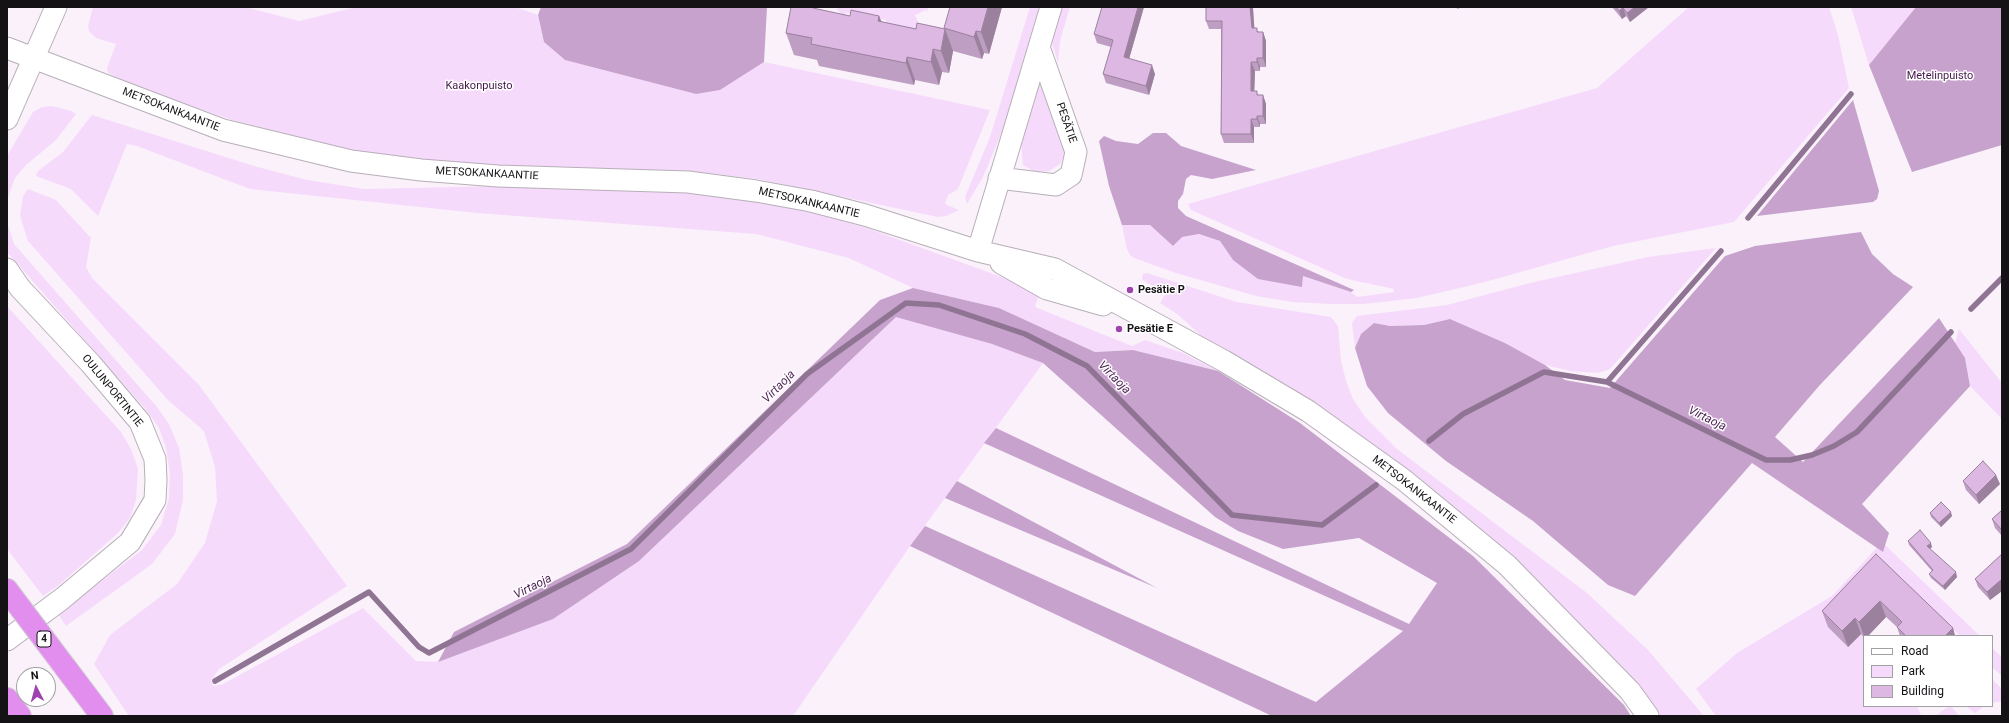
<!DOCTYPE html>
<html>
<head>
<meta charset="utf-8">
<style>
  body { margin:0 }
  #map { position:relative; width:2009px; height:723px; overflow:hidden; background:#faf1fb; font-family:Roboto,sans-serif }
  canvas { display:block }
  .frame { position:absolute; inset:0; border:8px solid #151216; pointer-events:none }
  .legend { position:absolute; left:1863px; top:635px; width:130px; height:72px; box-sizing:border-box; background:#fff; border:1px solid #a1a0a2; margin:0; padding:5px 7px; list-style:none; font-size:12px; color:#151216 }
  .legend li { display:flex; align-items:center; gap:8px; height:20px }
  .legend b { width:20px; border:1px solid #a1a0a2 }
  .north { position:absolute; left:16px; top:667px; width:40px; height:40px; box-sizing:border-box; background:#fff; border:1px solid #a1a0a2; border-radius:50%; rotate:354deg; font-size:11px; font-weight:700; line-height:16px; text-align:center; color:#151216 }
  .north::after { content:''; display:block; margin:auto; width:14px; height:18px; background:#9f43ae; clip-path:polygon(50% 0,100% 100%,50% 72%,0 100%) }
</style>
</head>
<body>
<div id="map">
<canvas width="2009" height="723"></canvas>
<div class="frame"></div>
<ul class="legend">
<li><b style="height:5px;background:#fff"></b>Road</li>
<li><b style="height:11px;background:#f6dafb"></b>Park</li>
<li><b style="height:11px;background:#ddb8e2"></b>Building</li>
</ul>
<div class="north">N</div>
</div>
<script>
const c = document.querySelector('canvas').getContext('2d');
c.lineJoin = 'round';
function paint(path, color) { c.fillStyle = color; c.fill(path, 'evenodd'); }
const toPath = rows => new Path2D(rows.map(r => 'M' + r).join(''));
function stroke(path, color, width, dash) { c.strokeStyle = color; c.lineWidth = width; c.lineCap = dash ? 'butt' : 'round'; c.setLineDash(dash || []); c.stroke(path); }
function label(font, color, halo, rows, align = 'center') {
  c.font = font + ' Roboto,sans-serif'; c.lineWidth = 3; c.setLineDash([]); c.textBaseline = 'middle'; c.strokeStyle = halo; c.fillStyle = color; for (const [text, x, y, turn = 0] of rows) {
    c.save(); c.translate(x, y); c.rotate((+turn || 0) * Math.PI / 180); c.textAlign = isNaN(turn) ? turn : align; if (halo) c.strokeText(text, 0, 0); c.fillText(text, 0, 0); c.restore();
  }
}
const green = toPath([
  [93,7,245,7,299,21,357,7,515,7,538,15,544,42,565,60,696,94,720,90,764,62,990,110,958,189,948,195,945,204,959,210,946,216,938,217,758,179,689,171,499,166,422,160,355,151,232,120,137,87,108,73,107,68,116,44,96,38,89,31,88,26],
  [836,7,928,7,927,12,926,10,915,15,922,32,886,27,886,20,873,17,846,13,844,18],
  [1030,7,1039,7,1004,127,983,177,967,204,965,197,990,137],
  [1060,7,1070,7,1060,41,1058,63,1052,42],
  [1689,7,1829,7,1838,35,1849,88,1734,222,1613,246,1485,282,1417,298,1364,304,1331,304,1292,302,1256,296,1176,273,1134,258,1130,255,1127,249,1122,225,1150,225,1173,246,1181,237,1199,234,1220,241,1233,260,1302,287,1303,276,1351,292,1357,297,1394,292,1394,289,1385,287,1347,279,1191,210,1188,204,1597,88],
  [1851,7,1916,7,1869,65],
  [1039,81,1066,151,1060,164,1049,171,1035,172,1023,165,1021,140],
  [52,106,71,111,76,114,56,140,26,165,15,178,7,200,7,222,14,244,157,407,169,424,179,448,183,475,183,500,175,534,152,564,66,626,58,614,142,550,161,525,169,498,170,473,166,448,159,428,147,411,7,252,7,156,33,112,42,107],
  [92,115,254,166,307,180,364,189,501,186,688,192,754,201,809,212,864,227,1040,291,1035,307,1132,346,1145,340,1183,353,1218,371,1133,350,1095,352,999,308,913,288,849,258,756,234,477,213,250,189,137,146,127,144,98,216,71,189,36,176,38,171,63,152],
  [28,189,56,200,91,238,86,267,92,278,199,385,347,586,219,669,211,681,214,686,223,684,363,608,416,661,438,662,639,561,896,316,992,344,1043,363,910,546,793,716,129,716,94,664,110,635,177,584,205,543,217,501,215,467,204,431,168,400,28,241,20,216,23,196],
  [1716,248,1610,369,1598,373,1571,371,1545,365,1505,343,1450,319,1424,325,1390,326,1374,323,1361,334,1355,348,1352,323,1357,316,1447,305,1530,283,1648,257],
  [1147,273,1237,302,1331,317,1338,326,1341,361,1346,381,1353,399,1365,417,1397,449,1587,593,1648,650,1704,716,1656,716,1587,636,1278,382,1204,338,1177,314,1160,303,1166,293,1142,280,1143,274],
  [7,306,121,432,131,449,138,469,136,500,130,518,118,533,59,585,43,596,7,549],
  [1959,329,2002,383,2002,419,1970,386,1965,358,1955,344],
  [1882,542,1980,636,1960,636,1921,597,1882,570,1848,647,1861,634,1864,638,1864,706,1917,706,1921,715,1716,716,1696,689,1737,653,1832,596],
  [1992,648,2002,657,2002,676,1992,667],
  [1992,679,2002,689,2002,701,1992,703],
  [1949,706,1951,706,1959,716,1935,716],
  [1966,706,1984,706,1975,713]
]);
const forest = toPath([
  [541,7,767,7,764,62,720,90,696,94,565,60,544,42,538,15],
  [1916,7,2002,7,2002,145,1912,172,1869,65],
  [1853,100,1879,191,1877,199,1873,202,1757,216],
  [1153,133,1166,133,1181,146,1256,170,1212,179,1191,175,1186,179,1183,194,1178,201,1178,208,1186,216,1354,290,1351,292,1303,276,1302,287,1258,279,1233,260,1220,241,1199,234,1182,237,1173,246,1150,225,1122,225,1109,186,1099,141,1104,136,1116,141,1138,144],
  [1861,232,1872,254,1893,274,1913,287,1819,386,1775,437,1803,462,1939,318,1965,358,1970,386,1862,504,1889,533,1883,552,1752,463,1635,596,1608,585,1533,521,1446,461,1388,413,1367,386,1355,348,1361,334,1374,323,1390,326,1424,325,1450,319,1505,343,1545,365,1565,380,1610,388,1725,256,1755,246],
  [913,288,999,308,1095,352,1133,350,1218,371,1300,423,1473,556,1624,705,1631,716,1272,716,910,546,925,526,1316,702,1403,631,984,443,996,428,1409,624,1437,583,1359,538,1283,549,1238,531,1215,517,1043,363,992,344,896,317,639,561,553,619,438,662,454,632,627,544,880,300],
  [957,481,1157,588,945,498]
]);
const stream = toPath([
  [1748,218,1851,94],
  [1971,309,2002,278],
  [1607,382,1721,251],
  [1429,441,1463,414,1544,372,1607,382,1766,460,1790,460,1812,455,1834,446,1857,432,1951,332],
  [215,681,369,592,419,647,429,653,631,549,807,374,906,303,939,305,1025,334,1087,366,1232,515,1322,525,1376,485]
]);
const minor = toPath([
  [7,48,223,130,351,161,421,170,498,176,688,182,756,191,811,201,865,215,978,251,1055,269,1224,361,1308,411,1404,480,1507,565,1630,691,1648,716],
  [7,119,56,7],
  [999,178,1056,185,1071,175,1076,152,1039,47],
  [978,251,1051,7],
  [1001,263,1047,289,1103,305],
  [7,269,20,288,91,364,140,422,155,459,156,480,155,500,130,542,63,598,7,640]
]);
const highway = toPath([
  [7,590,22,610],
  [65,667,102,716],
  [7,699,20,716]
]);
const highwayBridge = toPath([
  [22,610,65,667]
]);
const wall = toPath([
  [1002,7,989,54,984,53,982,59,953,51,949,73,942,72,939,85,915,80,914,85,819,66,817,60,794,55,786,33,816,9,850,16,879,16,882,22,916,29,944,29],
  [1144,7,1129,59,1155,74,1149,95,1106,83,1103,74,1111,47,1097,43,1094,34],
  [1457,7,1463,7,1457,9],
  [1612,7,1649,7,1630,22,1626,16,1622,19],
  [1253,8,1254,28,1259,32,1263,32,1266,41,1266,67,1260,67,1260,71,1255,71,1254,91,1259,95,1263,95,1266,104,1266,124,1260,124,1260,127,1254,127,1254,143,1224,143,1221,134,1221,29,1209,29,1206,21],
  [1963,481,2000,484,1979,504,1966,490],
  [2002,510,2002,536,1995,528,1992,519],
  [1930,513,1952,516,1941,527,1931,517],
  [1908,541,1932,547,1930,549,1957,577,1945,590,1931,578,1929,574,1932,571,1909,545],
  [1876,554,1953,628,1955,636,1900,636,1897,627,1886,617,1868,636,1864,636,1864,638,1861,634,1848,647,1828,627,1822,611],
  [2002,554,2002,591,1990,600,1978,587,1975,579]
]);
const shadedWall = toPath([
  [988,7,1002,7,989,54,981,32],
  [1138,7,1144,7,1127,66,1124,57],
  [1250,7,1252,7,1253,8,1255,37,1252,28],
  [1635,7,1649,7,1630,22,1627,13],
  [1623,8,1626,16,1622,19,1619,11],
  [879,16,887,38,878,21],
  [945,29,953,51,949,73,941,51],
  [976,31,984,53,982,59,974,37],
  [1263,32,1266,41,1266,67,1263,58],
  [933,49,942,72,939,85,931,62],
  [907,57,915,80,914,85,906,63],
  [1257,58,1260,67,1260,71,1257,62],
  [1251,62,1255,71,1254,100,1251,91],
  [1152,65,1155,74,1149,95,1146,86],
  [1263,95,1266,104,1266,124,1263,116],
  [1257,116,1260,124,1260,127,1257,119],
  [1251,119,1254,127,1254,143,1251,134],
  [1996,475,2000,484,1979,504,1976,495],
  [1951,512,1952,516,1941,527,1939,523],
  [1931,543,1932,547,1928,550,1927,546],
  [1956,572,1957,577,1945,590,1943,586],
  [2002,579,2002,591,1990,600,1987,592],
  [1880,601,1886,617,1868,636,1864,636,1859,622],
  [1855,618,1861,634,1848,647,1842,631],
  [1953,628,1955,636,1945,636]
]);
const building = toPath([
  [791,7,813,7,813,8,850,16,851,10,879,16,878,21,916,29,917,23,945,29,941,51,933,49,931,62,907,57,906,63,811,44,812,38,786,33,791,7],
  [950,7,988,7,981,32,976,31,974,37,944,28,950,7],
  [1102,7,1138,7,1124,57,1152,65,1146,86,1103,74,1113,40,1094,34,1102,7],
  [1206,7,1250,7,1252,28,1257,28,1257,32,1263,32,1263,58,1257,58,1257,62,1251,62,1251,91,1257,91,1257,95,1263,95,1263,116,1257,116,1257,119,1251,119,1251,134,1221,134,1222,21,1206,21,1206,7],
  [1616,7,1635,7,1627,13,1623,8,1619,11,1616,7],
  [1983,461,1996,475,1976,495,1963,481,1983,461],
  [1941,502,1951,512,1939,523,1930,513,1941,502],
  [2002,510,2002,530,1992,519,2002,510],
  [1920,530,1931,543,1927,546,1956,572,1943,586,1929,574,1933,570,1908,541,1920,530],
  [1876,554,1953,628,1945,636,1906,636,1897,627,1902,622,1880,601,1859,622,1855,618,1842,631,1822,611,1876,554],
  [2002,554,2002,579,1987,592,1975,579,2002,554]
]);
const markers = [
  [1130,290,4,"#9f43ae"],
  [1119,329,4,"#9f43ae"]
];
const shields = [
  [44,639,14]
];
const shieldNames = [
  ["4",44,639]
];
const parkNames = [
  ["Metelinpuisto",1940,76],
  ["Kaakonpuisto",479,86]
];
const streetNames = [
  ["METSOKANKAANTIE",171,110,21],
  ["PESÄTIE",1066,123,71],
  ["METSOKANKAANTIE",487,174,3],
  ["METSOKANKAANTIE",809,203,13],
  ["OULUNPORTINTIE",112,391,51],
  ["METSOKANKAANTIE",1414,490,38]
];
const poiNames = [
  ["Pesätie P",1138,290],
  ["Pesätie E",1127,329]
];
const waterNames = [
  ["Virtaoja",1114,378,46],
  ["Virtaoja",779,387,-45],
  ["Virtaoja",1707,419,26],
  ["Virtaoja",533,587,-27]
];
paint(green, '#f6dafb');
paint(forest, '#c6a2cc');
stroke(stream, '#8f7593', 5.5);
stroke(minor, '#b7afb8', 23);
stroke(highway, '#d5d4d5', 24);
stroke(minor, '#fff', 21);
stroke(highway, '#e18eef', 22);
stroke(highwayBridge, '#d5d4d5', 24, []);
stroke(highwayBridge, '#e18eef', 22);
paint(wall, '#be9ec2');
paint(shadedWall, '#9b819e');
paint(building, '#ddb8e2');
stroke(building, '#9b819e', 1);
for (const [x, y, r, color] of markers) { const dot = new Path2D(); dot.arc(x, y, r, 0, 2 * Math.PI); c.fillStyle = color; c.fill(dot); stroke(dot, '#fff', 1.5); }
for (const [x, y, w] of shields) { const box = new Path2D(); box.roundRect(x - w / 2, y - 8, w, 16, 3); c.fillStyle = '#fff'; c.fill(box); stroke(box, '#151216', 1); }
label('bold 10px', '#151216', null, shieldNames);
label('11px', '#43174a', '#fff', parkNames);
label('11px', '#151216', '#fff', streetNames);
label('bold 11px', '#151216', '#fff', poiNames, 'left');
label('italic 12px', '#502457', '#fff', waterNames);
</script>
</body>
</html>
